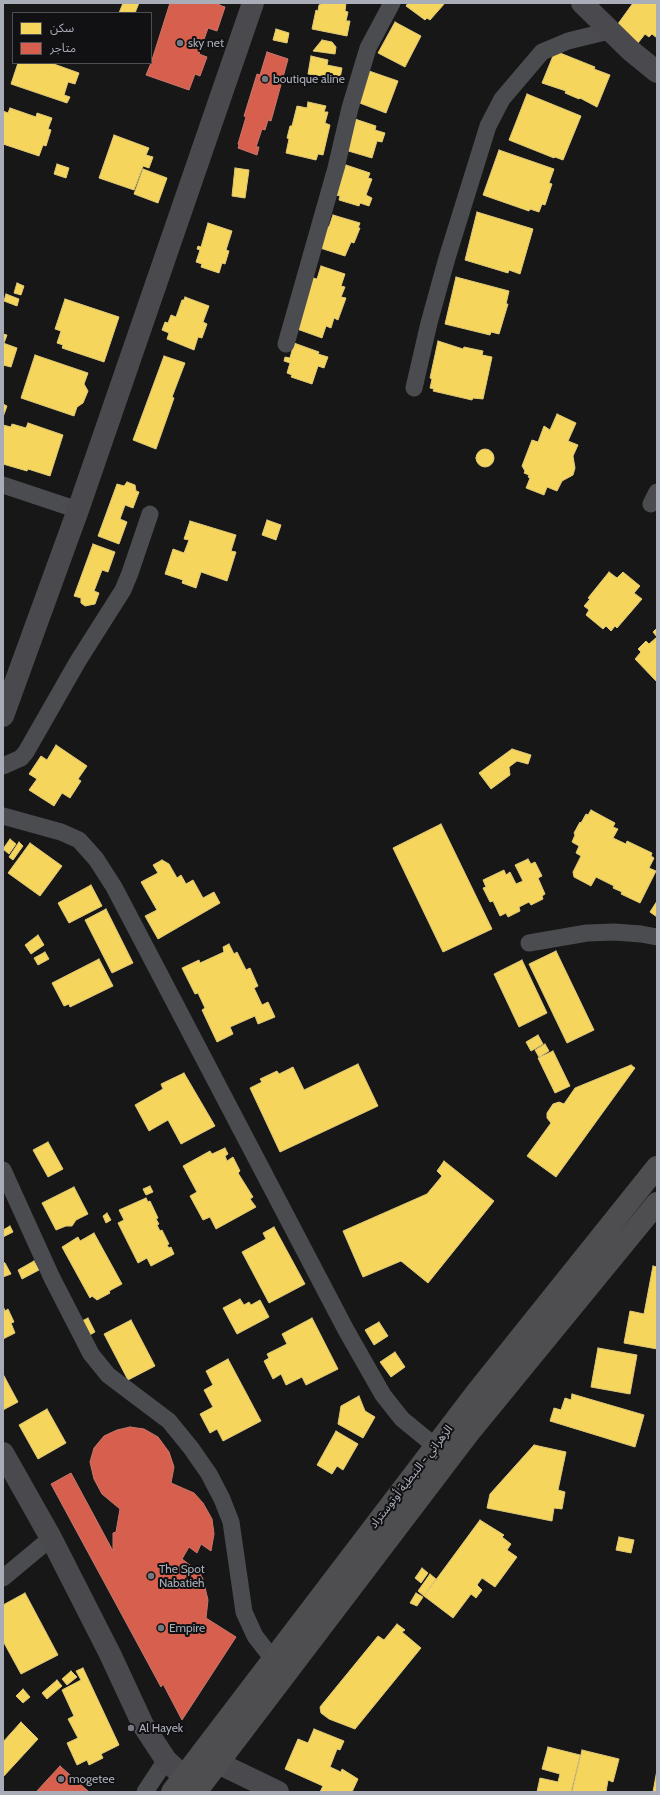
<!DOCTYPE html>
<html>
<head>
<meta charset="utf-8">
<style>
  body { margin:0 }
  #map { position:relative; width:660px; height:1795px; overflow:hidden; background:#171717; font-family:Cabin,"Noto Sans Arabic",sans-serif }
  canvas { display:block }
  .frame { position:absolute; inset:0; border:4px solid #a8adb8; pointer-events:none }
  .legend { position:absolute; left:12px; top:12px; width:140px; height:52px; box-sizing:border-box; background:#111113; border:1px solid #4d4f55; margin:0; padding:5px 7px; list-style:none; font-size:12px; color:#a8adb8 }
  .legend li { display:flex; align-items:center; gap:8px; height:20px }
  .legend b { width:20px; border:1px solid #4d4f55 }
</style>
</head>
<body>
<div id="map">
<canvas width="660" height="1795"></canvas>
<div class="frame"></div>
<ul class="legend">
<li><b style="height:11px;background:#f6d55c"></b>سكن</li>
<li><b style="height:11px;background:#d6604d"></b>متاجر</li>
</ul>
</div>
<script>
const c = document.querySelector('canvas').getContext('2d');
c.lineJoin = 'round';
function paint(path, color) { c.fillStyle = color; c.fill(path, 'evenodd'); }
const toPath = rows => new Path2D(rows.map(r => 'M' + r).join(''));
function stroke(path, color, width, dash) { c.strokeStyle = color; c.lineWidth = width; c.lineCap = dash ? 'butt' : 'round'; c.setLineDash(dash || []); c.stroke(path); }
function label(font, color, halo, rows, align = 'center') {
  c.font = font + ' Cabin,"Noto Sans Arabic",sans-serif'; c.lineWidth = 4; c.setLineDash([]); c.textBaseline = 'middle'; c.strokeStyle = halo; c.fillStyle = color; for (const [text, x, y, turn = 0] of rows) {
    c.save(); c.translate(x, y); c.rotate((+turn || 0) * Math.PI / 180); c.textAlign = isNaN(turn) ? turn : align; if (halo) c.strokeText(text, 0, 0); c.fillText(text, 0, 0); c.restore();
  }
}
const homes = toPath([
  [123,3,139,3,135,13,119,13,123,3],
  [324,3,346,3,345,11,348,12,346,21,350,21,347,36,312,29,316,10,318,11,319,5,324,3],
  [408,3,445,3,430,20,427,18,425,20,406,6,408,3],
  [633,3,657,3,657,38,652,34,649,37,645,34,638,43,615,28,633,3],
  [395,22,421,36,405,67,378,53,395,22],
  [276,29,289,33,287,43,273,40,276,29],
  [322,40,332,42,336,47,335,54,313,51,322,40],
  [555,51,595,67,594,69,610,75,597,107,580,98,579,99,565,93,566,91,542,83,555,51],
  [311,56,328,60,327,65,342,68,340,78,308,74,311,56],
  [18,63,51,63,79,73,75,84,68,82,64,95,70,97,67,103,11,84,18,63],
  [369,71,398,81,386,113,357,102,369,71],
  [527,94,581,116,563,160,555,157,554,158,509,140,527,94],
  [308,102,326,106,324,112,328,112,325,123,330,125,323,155,318,154,316,160,286,153,289,139,287,138,290,126,292,126,297,106,307,108,308,102],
  [10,108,36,117,37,113,52,118,48,129,51,130,46,146,43,145,39,156,3,144,3,111,8,113,10,108],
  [355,119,376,126,375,130,385,133,382,142,377,141,372,158,345,150,355,119],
  [114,135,149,148,146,155,153,157,149,168,143,166,134,190,99,178,114,135],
  [499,150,554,169,549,183,552,184,545,205,542,204,539,212,530,209,529,211,483,195,499,150],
  [57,164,69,168,66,178,54,174,57,164],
  [346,165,370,173,368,178,372,179,366,195,372,198,369,206,360,203,359,206,339,200,340,196,336,195,346,165],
  [235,168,249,170,245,198,232,196,235,168],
  [143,169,167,178,158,203,134,194,143,169],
  [477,212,533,229,520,274,509,270,508,273,465,260,477,212],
  [333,215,360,223,358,228,360,228,354,243,351,242,345,256,314,246,322,224,329,227,333,215],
  [208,223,232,231,226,250,229,251,225,264,222,263,219,273,201,267,202,264,196,262,200,250,197,249,198,246,201,247,208,223],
  [321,266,345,274,341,286,345,287,341,297,346,298,338,320,334,318,331,328,326,326,322,338,297,329,310,277,317,279,321,266],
  [456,277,509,291,506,304,508,304,499,334,491,332,490,335,445,324,456,277],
  [17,283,24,286,21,295,14,293,17,283],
  [6,294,19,299,17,306,4,301,6,294],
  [185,297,209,306,203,322,207,324,202,338,198,337,194,350,167,339,169,333,162,330,165,322,168,323,171,315,176,317,182,300,184,300,185,297],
  [65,299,119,317,104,362,62,348,63,345,57,343,61,331,55,329,65,299],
  [3,334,7,335,4,343,3,342,3,334],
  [438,341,463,349,464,347,483,351,482,355,492,357,483,399,473,398,472,400,433,391,434,389,430,388,432,379,430,378,438,341],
  [3,343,17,348,11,367,3,365,3,343],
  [294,343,319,352,318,354,328,357,324,368,318,366,312,384,291,377,292,375,287,373,290,363,284,361,285,357,290,358,294,343],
  [35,355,88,373,84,384,88,391,83,403,77,407,74,416,21,398,35,355],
  [164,356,185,363,172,397,174,398,156,449,133,440,164,356],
  [3,404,7,406,3,417,3,404],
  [557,414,576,423,568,441,578,445,573,456,575,468,573,475,562,481,557,491,547,487,544,495,526,488,530,478,528,477,529,475,524,473,525,471,522,466,532,440,538,442,544,426,550,430,557,414],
  [28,423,63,435,50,476,28,469,27,471,3,464,3,425,11,427,12,424,26,428,28,423],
  '476 458a9 9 0 1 1 18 0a9 9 0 1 1-18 0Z',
  [127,482,135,485,136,491,139,492,133,508,125,505,120,519,127,522,119,544,98,536,117,484,124,486,127,482],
  [267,520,281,525,276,540,262,535,267,520],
  [190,521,236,535,231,551,236,552,227,581,201,572,196,588,182,583,183,580,165,574,173,549,184,553,189,540,184,539,190,521],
  [93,544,115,552,108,572,102,570,94,591,99,593,95,604,85,606,81,603,81,598,74,596,93,544],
  [609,572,617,578,623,572,640,586,634,593,642,599,617,628,615,626,611,631,606,626,603,629,586,615,589,610,584,606,590,599,588,598,609,572],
  [657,628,657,637,653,632,657,628],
  [657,637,657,682,635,659,641,652,638,649,646,641,649,644,657,637],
  [56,745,87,766,78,779,81,781,70,798,62,793,54,806,29,790,37,779,29,774,41,756,47,760,56,745],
  [512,749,531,755,528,764,517,761,509,767,510,775,491,789,479,773,512,749],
  [591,810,615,823,613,827,618,829,613,838,626,844,627,841,652,853,651,856,654,858,649,868,656,871,640,903,621,894,622,892,613,888,614,886,596,877,591,886,574,877,573,872,581,856,576,853,579,846,572,842,575,835,574,833,580,822,581,823,586,814,588,815,591,810],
  [441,824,492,929,443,952,393,848,441,824],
  [10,839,16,844,9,854,3,849,10,839],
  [19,842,23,846,13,860,9,857,19,842],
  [30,843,62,866,40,896,8,873,30,843],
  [528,859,531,864,535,862,542,876,538,878,545,894,542,896,543,899,531,905,529,902,519,907,520,911,508,917,506,913,500,916,493,901,490,902,483,888,486,887,483,880,504,870,506,875,510,872,516,884,523,881,515,865,528,859],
  [162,860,169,864,177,878,181,875,186,884,193,880,203,898,214,892,220,903,158,939,145,916,157,910,141,882,158,873,153,865,162,860],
  [91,885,102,906,69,923,58,903,91,885],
  [657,901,657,917,650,912,657,901],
  [106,909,133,963,112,973,85,920,106,909],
  [38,935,44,945,31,954,25,945,38,935],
  [229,944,234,954,237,952,246,970,250,968,258,986,254,988,262,1005,268,1002,275,1017,258,1024,255,1016,230,1027,233,1034,217,1042,202,1010,205,1008,198,993,195,994,182,968,199,960,200,963,224,952,223,947,229,944],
  [556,951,594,1030,567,1043,529,964,556,951],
  [45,952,49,959,38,965,34,958,45,952],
  [99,959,113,986,70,1007,69,1004,64,1006,52,983,99,959],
  [522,960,547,1013,519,1027,494,974,522,960],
  [538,1035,543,1044,531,1051,526,1042,538,1035],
  [545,1044,549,1051,539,1057,535,1050,545,1044],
  [553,1051,570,1086,555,1093,538,1058,553,1051],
  [358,1064,378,1106,280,1152,250,1088,262,1082,260,1079,277,1071,279,1074,293,1067,304,1090,358,1064],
  [631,1065,635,1068,556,1177,527,1156,551,1123,547,1118,547,1113,553,1104,559,1102,564,1104,575,1088,631,1065],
  [184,1073,215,1126,181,1144,168,1120,149,1131,135,1105,163,1089,161,1084,184,1073],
  [48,1142,63,1169,48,1177,33,1150,48,1142],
  [225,1148,228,1154,225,1156,227,1161,233,1157,240,1171,238,1173,253,1197,250,1199,256,1207,216,1229,210,1217,203,1220,190,1196,197,1192,183,1166,210,1151,212,1154,225,1148],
  [444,1161,494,1201,428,1283,401,1261,363,1277,343,1231,427,1194,442,1176,437,1171,444,1161],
  [150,1186,153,1192,146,1195,143,1189,150,1186],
  [74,1187,88,1214,76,1220,72,1226,66,1226,56,1230,42,1203,74,1187],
  [146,1198,148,1202,150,1201,158,1218,156,1219,159,1224,157,1225,160,1231,162,1230,169,1244,167,1245,169,1248,171,1247,174,1254,151,1266,147,1258,138,1263,118,1223,124,1220,119,1210,146,1198],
  [107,1213,111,1220,106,1223,103,1216,107,1213],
  [10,1226,13,1232,3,1237,3,1230,10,1226],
  [274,1227,305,1284,269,1303,242,1252,266,1239,263,1233,274,1227],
  [94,1233,122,1284,109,1291,110,1293,97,1300,92,1296,90,1298,62,1247,78,1237,80,1241,94,1233],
  [34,1261,39,1270,22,1279,18,1270,34,1261],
  [3,1262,5,1263,11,1274,3,1277,3,1262],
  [653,1266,657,1267,657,1349,624,1343,630,1311,644,1314,653,1266],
  [240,1299,244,1305,249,1302,251,1305,260,1300,269,1317,237,1334,223,1308,240,1299],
  [3,1306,5,1311,8,1309,14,1322,11,1323,15,1333,3,1339,3,1306],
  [88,1318,95,1332,86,1337,80,1322,88,1318],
  [312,1318,338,1369,306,1385,302,1377,286,1385,281,1374,273,1379,264,1361,269,1358,267,1354,287,1344,282,1334,312,1318],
  [131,1320,155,1366,128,1380,104,1334,131,1320],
  [379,1322,388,1336,374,1345,365,1330,379,1322],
  [598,1348,637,1355,630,1394,591,1387,598,1348],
  [395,1352,405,1367,391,1377,380,1362,395,1352],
  [228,1359,261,1421,223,1441,217,1429,210,1433,200,1414,213,1407,204,1390,213,1385,206,1371,228,1359],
  [3,1374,18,1402,3,1410,3,1374],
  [572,1394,644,1415,635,1447,550,1421,554,1408,561,1410,565,1398,571,1400,572,1394],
  [359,1396,365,1411,375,1417,363,1438,338,1424,341,1406,359,1396],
  [47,1409,66,1443,38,1459,19,1425,47,1409],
  [336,1431,358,1444,343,1470,337,1466,332,1474,317,1465,336,1431],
  [534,1445,566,1452,558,1490,565,1492,562,1509,554,1508,552,1521,487,1508,490,1494,534,1445],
  [480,1520,504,1535,502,1537,511,1544,507,1550,517,1557,495,1587,482,1578,477,1585,482,1590,476,1598,471,1594,453,1618,424,1596,480,1520],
  [619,1537,634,1540,631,1553,616,1550,619,1537],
  [422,1568,428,1573,421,1583,415,1578,422,1568],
  [430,1574,436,1579,424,1596,418,1591,430,1574],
  [25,1593,58,1655,21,1674,3,1641,3,1605,25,1593],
  [416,1593,423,1597,417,1606,410,1603,416,1593],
  [397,1624,405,1630,402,1632,421,1648,355,1729,329,1719,321,1713,320,1707,378,1636,384,1640,397,1624],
  [83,1668,119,1745,101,1754,103,1758,89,1765,87,1760,77,1765,67,1743,78,1738,68,1719,74,1716,62,1690,81,1680,76,1671,83,1668],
  [71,1671,77,1677,67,1685,62,1679,71,1671],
  [57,1680,62,1686,47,1699,42,1693,57,1680],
  [23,1689,30,1697,23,1703,16,1696,23,1689],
  [21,1722,38,1739,3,1777,3,1742,21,1722],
  [314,1729,344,1741,340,1750,337,1749,330,1767,341,1772,342,1769,358,1779,352,1792,320,1792,323,1786,285,1769,298,1739,308,1743,314,1729],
  [548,1747,580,1755,571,1792,537,1792,540,1778,558,1782,560,1774,542,1769,548,1747],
  [582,1750,619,1759,613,1782,608,1780,606,1792,572,1792,582,1750],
  [657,1770,657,1792,653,1792,657,1770]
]);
const shops = toPath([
  [170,3,220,3,219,5,225,7,217,31,208,28,199,54,207,57,200,76,195,74,189,90,146,75,151,63,170,3],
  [267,52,288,59,271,121,268,120,265,130,262,129,256,147,259,147,257,155,238,148,239,145,238,144,246,117,244,116,257,74,260,75,267,52],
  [130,1427,144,1429,158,1437,169,1452,174,1467,171,1483,194,1493,203,1503,212,1519,214,1534,211,1551,201,1544,197,1553,189,1547,182,1559,199,1572,203,1579,208,1600,206,1618,236,1637,182,1720,163,1684,161,1687,51,1484,71,1473,113,1551,113,1533,116,1532,120,1509,102,1494,94,1479,90,1462,94,1448,104,1436,117,1430,130,1427],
  [60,1766,89,1792,36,1792,60,1766]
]);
const street = toPath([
  [286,344,336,168,350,108,368,48,392,3],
  [414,388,429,323,447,258,488,126,502,99,542,52,568,41,609,31],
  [3,485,78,510],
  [651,504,657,492],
  [3,766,21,758,26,752,78,661,123,590,130,573,150,514],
  [3,816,61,832,79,840,96,859,114,887,346,1330,383,1395,402,1419,435,1446],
  [529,943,587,933,614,932,641,934,657,937],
  [3,1170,52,1278,91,1354,108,1375,169,1421,191,1448,209,1474,222,1499,231,1522,244,1612,255,1636,272,1658],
  [3,1578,51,1538],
  [145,1792,166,1760]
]);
const secondary = toPath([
  [582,3,630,50,657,72],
  [3,716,78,510,253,3],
  [3,1453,51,1538,110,1654,143,1725,166,1760,183,1776],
  [218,1763,278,1792]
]);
const highway = toPath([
  [172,1792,476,1393,657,1167],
  [196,1792,468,1434,657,1203]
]);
const markers = [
  [180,43,4,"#757880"],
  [265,79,4,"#757880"],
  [151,1576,4,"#757880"],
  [161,1628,4,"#757880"],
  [131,1728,4,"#757880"],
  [61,1779,4,"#757880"]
];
const poiNames = [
  ["sky net",188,43],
  ["boutique aline",273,79],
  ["The Spot",159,1569],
  ["Nabatieh",159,1583],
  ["Empire",169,1628],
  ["Al Hayek",139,1728],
  ["mogetee",69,1779]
];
const streetNames = [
  ["الزهراني - النبطية أوتوستراد",411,1477,-52]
];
paint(homes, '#f6d55c');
stroke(homes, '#dfc978', 1);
paint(shops, '#d6604d');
stroke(shops, '#c8776d', 1);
stroke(street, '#4b4c50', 17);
stroke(secondary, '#4a4a4e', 22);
stroke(highway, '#4e4e51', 22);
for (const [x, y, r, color] of markers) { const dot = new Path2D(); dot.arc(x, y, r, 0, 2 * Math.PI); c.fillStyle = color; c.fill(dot); stroke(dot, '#111113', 1.5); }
label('12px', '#a8adb8', '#111113', poiNames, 'left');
label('12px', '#a8adb8', '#111113', streetNames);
</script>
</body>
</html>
